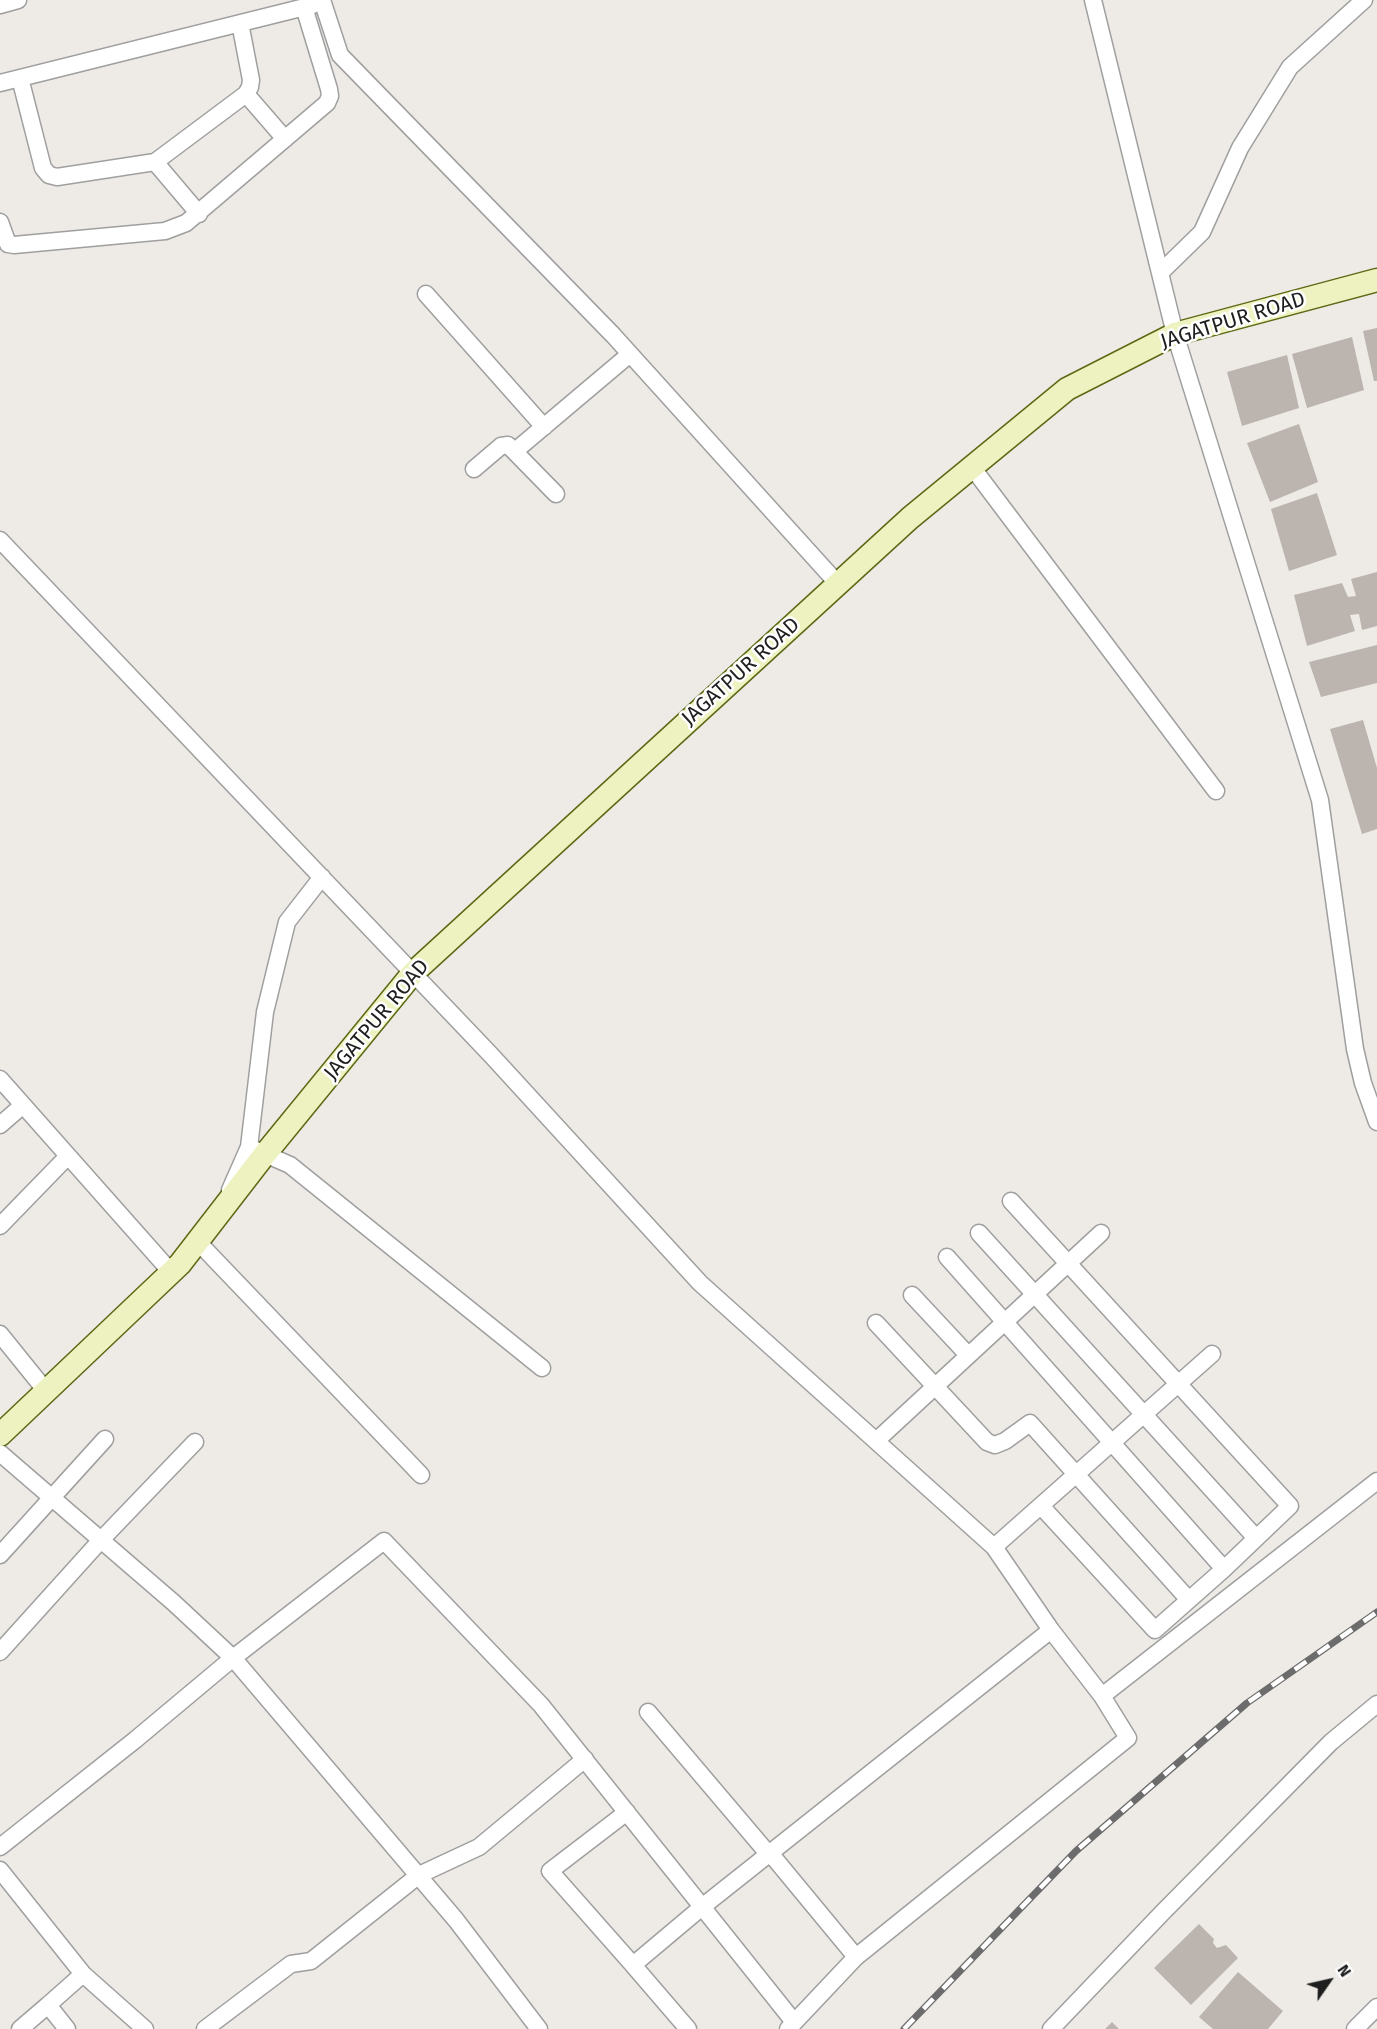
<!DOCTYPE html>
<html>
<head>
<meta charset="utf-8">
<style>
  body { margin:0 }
  #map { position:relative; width:1377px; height:2029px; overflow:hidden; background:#eeebe6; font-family:"Fira Sans",sans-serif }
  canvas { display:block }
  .north { position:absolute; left:1299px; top:1951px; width:60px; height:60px; -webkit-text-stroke:4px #fff; paint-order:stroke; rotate:56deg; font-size:16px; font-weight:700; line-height:24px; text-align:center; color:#1e1e1e }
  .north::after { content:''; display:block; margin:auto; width:21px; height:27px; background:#1e1e1e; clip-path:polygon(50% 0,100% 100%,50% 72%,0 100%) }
</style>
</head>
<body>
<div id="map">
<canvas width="1377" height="2029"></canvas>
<div class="north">N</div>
</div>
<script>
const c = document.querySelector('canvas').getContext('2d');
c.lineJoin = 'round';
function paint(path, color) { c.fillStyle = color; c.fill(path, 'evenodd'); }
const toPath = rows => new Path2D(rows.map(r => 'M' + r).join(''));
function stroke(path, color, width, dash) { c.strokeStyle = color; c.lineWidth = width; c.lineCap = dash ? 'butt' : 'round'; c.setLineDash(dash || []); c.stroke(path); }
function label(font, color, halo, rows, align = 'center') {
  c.font = font + ' "Fira Sans",sans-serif'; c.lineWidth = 5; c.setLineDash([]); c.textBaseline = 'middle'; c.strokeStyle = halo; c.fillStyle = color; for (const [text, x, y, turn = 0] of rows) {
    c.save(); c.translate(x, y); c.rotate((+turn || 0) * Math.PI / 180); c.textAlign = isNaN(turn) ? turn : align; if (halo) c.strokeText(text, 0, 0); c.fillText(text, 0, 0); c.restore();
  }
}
const building = toPath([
  [1377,328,1377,381,1374,381,1363,331],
  [1352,337,1364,390,1307,408,1292,354],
  [1287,355,1299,408,1242,426,1227,372],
  [1299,424,1318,482,1270,502,1247,443],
  [1317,493,1337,555,1289,571,1271,509],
  [1377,572,1377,626,1362,630,1359,614,1350,615,1355,631,1307,646,1294,595,1342,583,1348,597,1356,596,1351,579],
  [1377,645,1377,683,1321,697,1309,662],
  [1363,720,1377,768,1377,829,1362,834,1330,729],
  [1199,1924,1214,1939,1213,1943,1217,1948,1226,1945,1238,1958,1191,2005,1154,1968],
  [1238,1972,1283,2011,1268,2029,1213,2029,1199,2017],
  [1112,2022,1119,2029,1105,2029]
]);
const street = toPath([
  [322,0,340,55,613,335,838,584],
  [1093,0,1175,334,1320,800,1355,1049,1363,1083,1377,1122],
  [0,5,18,0],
  [20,78,43,168,49,175,57,177,155,162,246,94,250,87,251,80,240,23],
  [0,83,313,5],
  [246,94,285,139],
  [155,162,199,214],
  [0,222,8,244,14,245,165,231,186,223,327,103,330,96,329,89,304,7],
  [1160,273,1202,232,1240,148,1290,67,1364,0],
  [426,294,544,427],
  [515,451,630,354],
  [972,467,1216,791],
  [474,469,501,446,508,445,556,494],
  [0,540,491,1055,700,1283,994,1547,1051,1630,1102,1696,1377,1481],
  [0,1079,171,1272],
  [0,1125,23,1105],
  [249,1147,290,1165,542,1368],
  [230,1190,249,1147,265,1012,287,922,322,877],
  [1011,1201,1290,1506,1224,1569,1155,1630,1041,1506],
  [0,1226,68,1156],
  [979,1233,1256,1538],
  [198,1242,421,1475],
  [947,1257,1224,1569],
  [912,1295,968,1355],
  [876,1323,987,1442,995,1445,1005,1441,1030,1423,1189,1600],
  [0,1334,46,1391],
  [876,1441,1101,1233],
  [0,1453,174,1603,233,1658,456,1920,539,2029],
  [994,1547,1212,1354],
  [0,1555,105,1439],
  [0,1652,100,1541,195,1442],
  [648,1712,765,1850,770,1853,856,1957],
  [627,1812,550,1871,633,1965,702,1907,1051,1630],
  [0,1847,135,1740,233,1658,384,1541,541,1705,794,2022],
  [0,1870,83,1974,48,2005,67,2029],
  [633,1965,688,2029],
  [83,1974,145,2029],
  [20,2029,48,2005],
  [205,2029,291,1964,311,1961,419,1875,479,1847,585,1759],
  [788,2029,856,1957,1128,1738,1102,1696],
  [1051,2029,1163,1912,1331,1742,1377,1704],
  [1355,2029,1377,2007]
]);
const secondary = toPath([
  [0,1435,180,1264,265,1154,413,973,910,518,1067,389,1175,334,1377,280]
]);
const rail = toPath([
  [904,2029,1076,1851,1247,1703,1377,1612]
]);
const streetNames = [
  ["JAGATPUR ROAD",1233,321,-17],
  ["JAGATPUR ROAD",741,672,-42],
  ["JAGATPUR ROAD",377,1020,-50]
];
paint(building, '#bbb4af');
stroke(street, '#9f9f9f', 19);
stroke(secondary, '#5c6813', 25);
stroke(street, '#fff', 16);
stroke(secondary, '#eef2c0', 22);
stroke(rail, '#6c6c6c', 7);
stroke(rail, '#fff', 4.5, [14]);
label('21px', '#1e1e1e', '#fff', streetNames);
</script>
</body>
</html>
